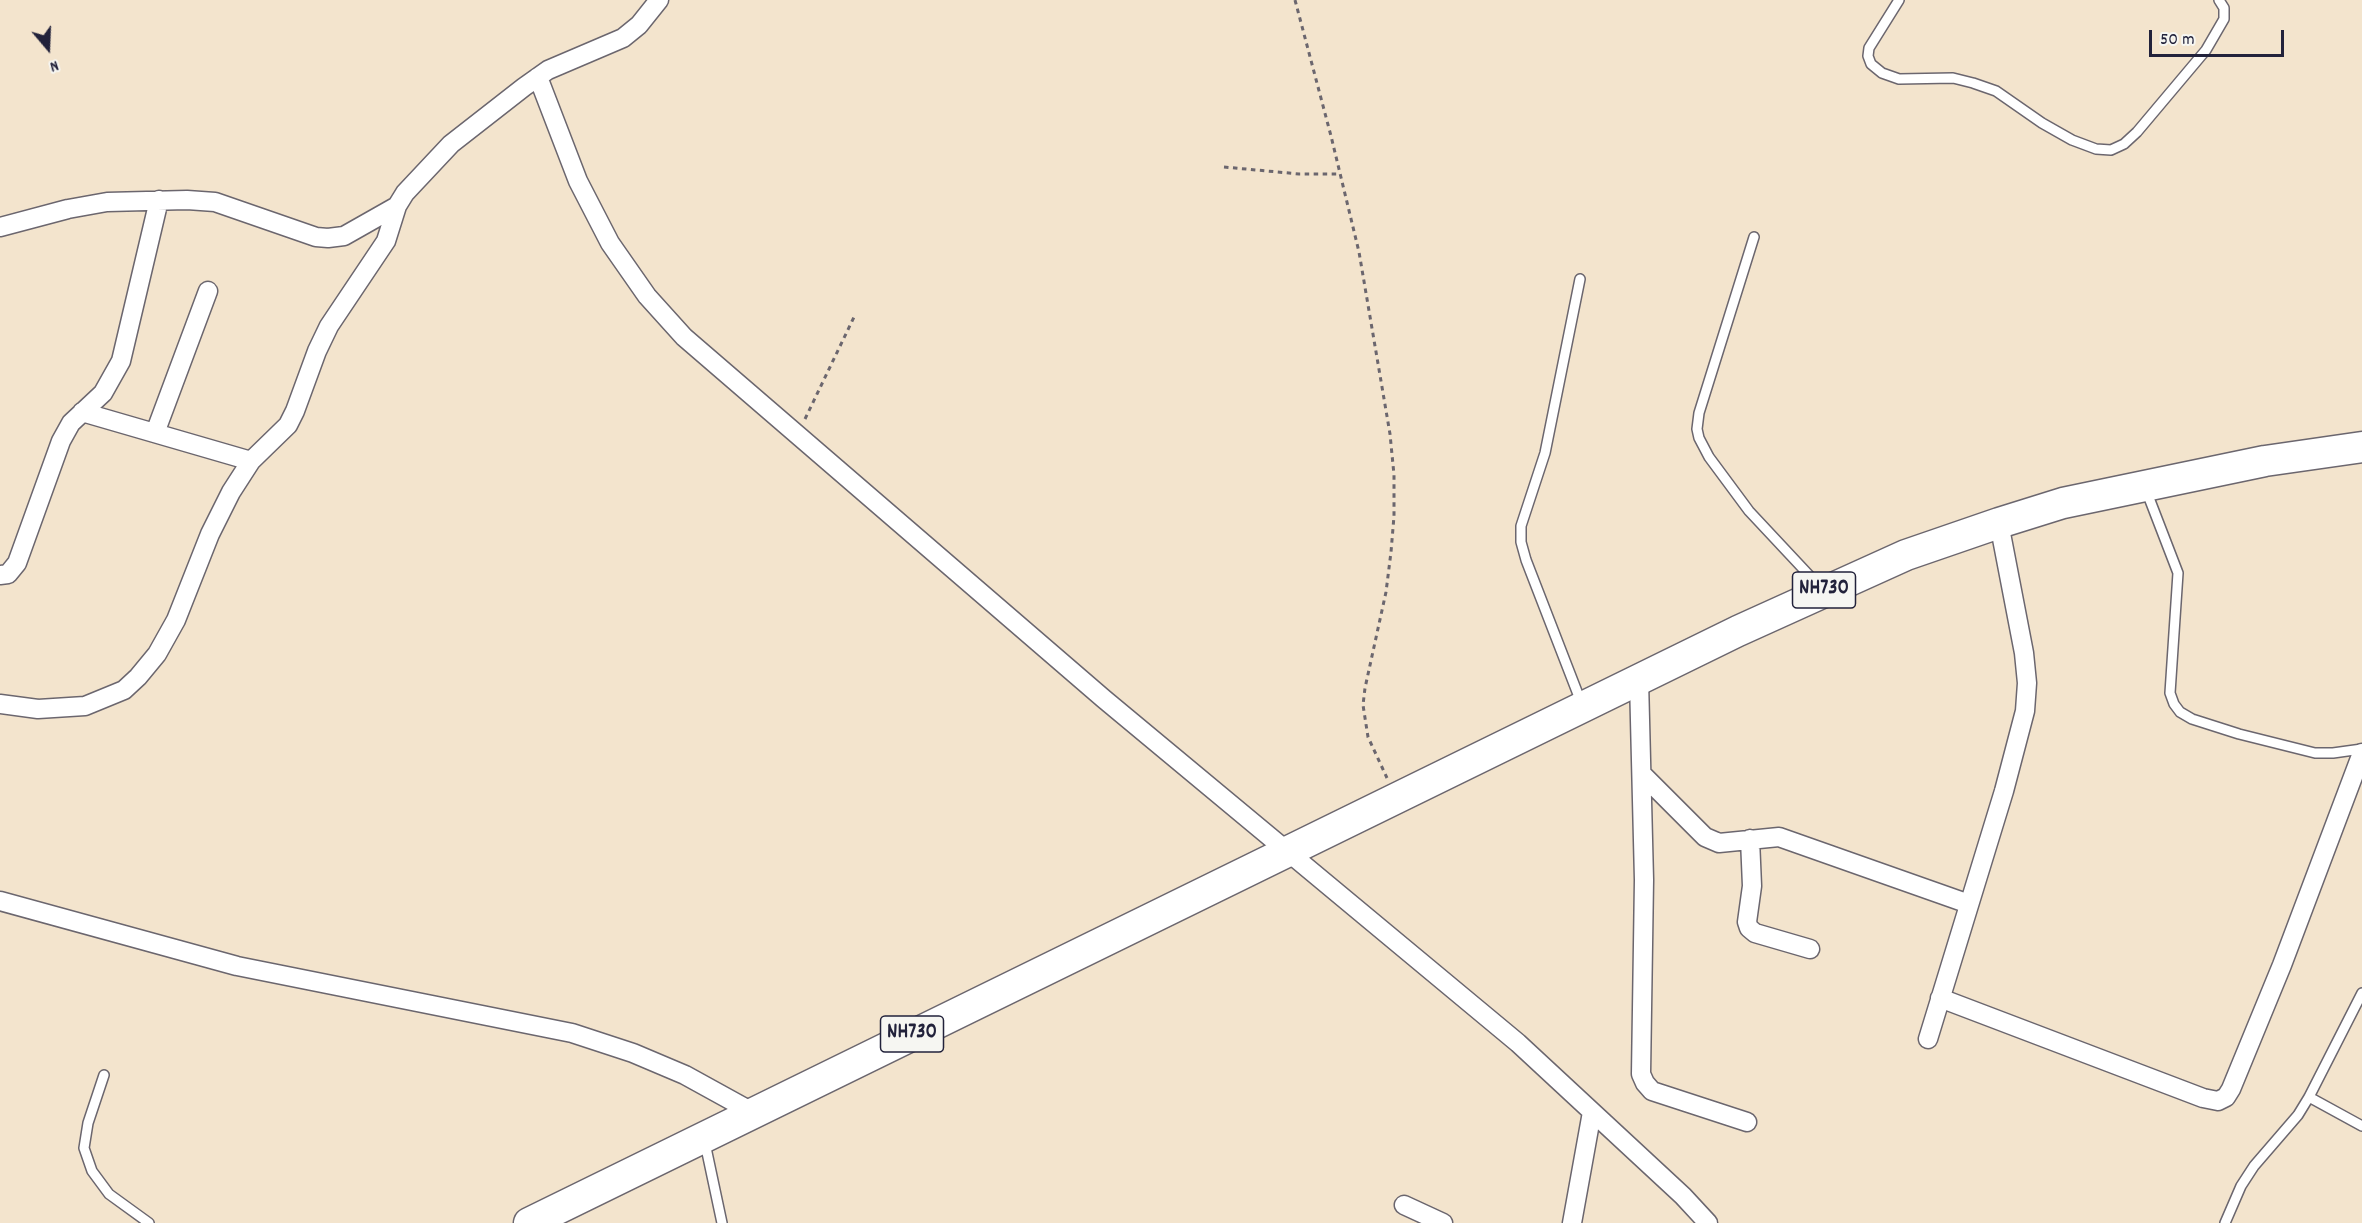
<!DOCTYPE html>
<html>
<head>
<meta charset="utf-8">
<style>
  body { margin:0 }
  #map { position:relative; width:2362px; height:1223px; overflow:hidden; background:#f3e4cd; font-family:Dekko,sans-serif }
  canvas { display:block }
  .north { position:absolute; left:18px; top:18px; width:60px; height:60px; -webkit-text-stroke:4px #f6f6f2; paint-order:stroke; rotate:161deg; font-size:16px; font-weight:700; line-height:24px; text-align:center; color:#22223b }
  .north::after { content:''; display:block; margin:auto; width:21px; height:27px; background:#22223b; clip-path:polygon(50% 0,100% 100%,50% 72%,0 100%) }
  .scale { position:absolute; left:2149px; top:30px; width:135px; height:27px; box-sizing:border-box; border:3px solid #22223b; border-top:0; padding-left:8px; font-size:18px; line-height:21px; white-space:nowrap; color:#22223b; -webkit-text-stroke:4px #f6f6f2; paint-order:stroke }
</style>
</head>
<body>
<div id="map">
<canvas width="2362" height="1223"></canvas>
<div class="north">N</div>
<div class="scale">50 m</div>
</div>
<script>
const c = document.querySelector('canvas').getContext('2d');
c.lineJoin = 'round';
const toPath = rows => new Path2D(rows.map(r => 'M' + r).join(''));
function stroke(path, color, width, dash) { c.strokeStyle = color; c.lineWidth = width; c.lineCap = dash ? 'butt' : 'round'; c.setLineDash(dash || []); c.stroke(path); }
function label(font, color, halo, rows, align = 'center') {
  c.font = font + ' Dekko,sans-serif'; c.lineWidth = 4.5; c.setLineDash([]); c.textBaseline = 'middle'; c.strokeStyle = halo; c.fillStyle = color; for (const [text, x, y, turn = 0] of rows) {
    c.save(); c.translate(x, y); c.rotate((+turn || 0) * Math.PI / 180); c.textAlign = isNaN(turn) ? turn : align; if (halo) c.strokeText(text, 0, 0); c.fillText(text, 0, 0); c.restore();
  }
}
const path = toPath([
  [1295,0,1331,136,1359,252,1390,434,1394,475,1394,516,1391,552,1386,592,1365,688,1363,705,1368,737,1387,778],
  [1224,167,1299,174,1340,174],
  [805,419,855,315]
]);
const service = toPath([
  [1899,0,1869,48,1868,56,1871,64,1882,73,1899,79,1953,78,1973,83,1996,91,2042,123,2072,140,2096,149,2111,150,2124,144,2137,132,2206,50,2224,19,2224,8,2219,0],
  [1754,237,1699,413,1697,429,1699,438,1709,457,1749,511,1822,589],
  [1580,279,1545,453,1521,526,1521,542,1526,560,1581,702],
  [2146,490,2178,573,2170,693,2174,704,2180,712,2192,719,2239,734,2315,753,2333,753,2362,749],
  [104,1075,88,1123,84,1148,92,1171,109,1194,149,1223],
  [2309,1097,2362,1126],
  [705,1143,722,1223],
  [2225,1223,2241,1186,2254,1166,2298,1115,2309,1097,2362,993]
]);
const minor = toPath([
  [538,77,578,181,610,243,647,296,684,337,1104,699,1518,1043,1683,1196,1708,1223],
  [0,227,68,209,107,202,187,200,215,202,316,237,328,238,344,236,397,206],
  [82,412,251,461],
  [155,433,208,291],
  [0,575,8,574,17,563,61,441,71,423,103,393,121,361,159,200],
  [1639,680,1644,880,1641,1074,1645,1083,1652,1091,1747,1122],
  [0,704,38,709,85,706,124,690,138,677,157,654,176,620,210,534,231,492,251,461,288,425,295,411,317,351,329,326,386,241,397,206,405,193,451,144,524,87,548,70,623,38,639,25,659,0],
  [1642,774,1705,837,1719,843,1779,837,1969,904],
  [1750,839,1752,886,1747,922,1749,928,1755,933,1810,949],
  [0,901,237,966,572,1033,633,1053,685,1075,754,1113],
  [1940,998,2203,1098,2218,1101,2226,1097,2231,1089,2282,965,2362,753],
  [1928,1039,2004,791,2025,711,2027,683,2024,653,1999,523],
  [1404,1205,1443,1223],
  [1572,1223,1592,1112]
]);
const trunk = toPath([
  [529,1223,1738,631,1906,555,1999,523,2063,503,2265,461,2362,447]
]);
const shields = [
  [1824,590,63],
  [912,1034,63]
];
const shieldNames = [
  ["NH730",1824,590],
  ["NH730",912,1034]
];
stroke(service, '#6b666e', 12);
stroke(minor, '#6b666e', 21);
stroke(trunk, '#6b666e', 33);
stroke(path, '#6b666e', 3, [4.5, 4.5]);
stroke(service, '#fff', 9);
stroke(minor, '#fff', 18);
stroke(trunk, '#fff', 30);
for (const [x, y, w] of shields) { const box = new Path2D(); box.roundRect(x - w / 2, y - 18, w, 36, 4.5); c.fillStyle = '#f6f6f2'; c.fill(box); stroke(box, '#22223b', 1.5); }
label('bold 21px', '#22223b', null, shieldNames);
</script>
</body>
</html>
